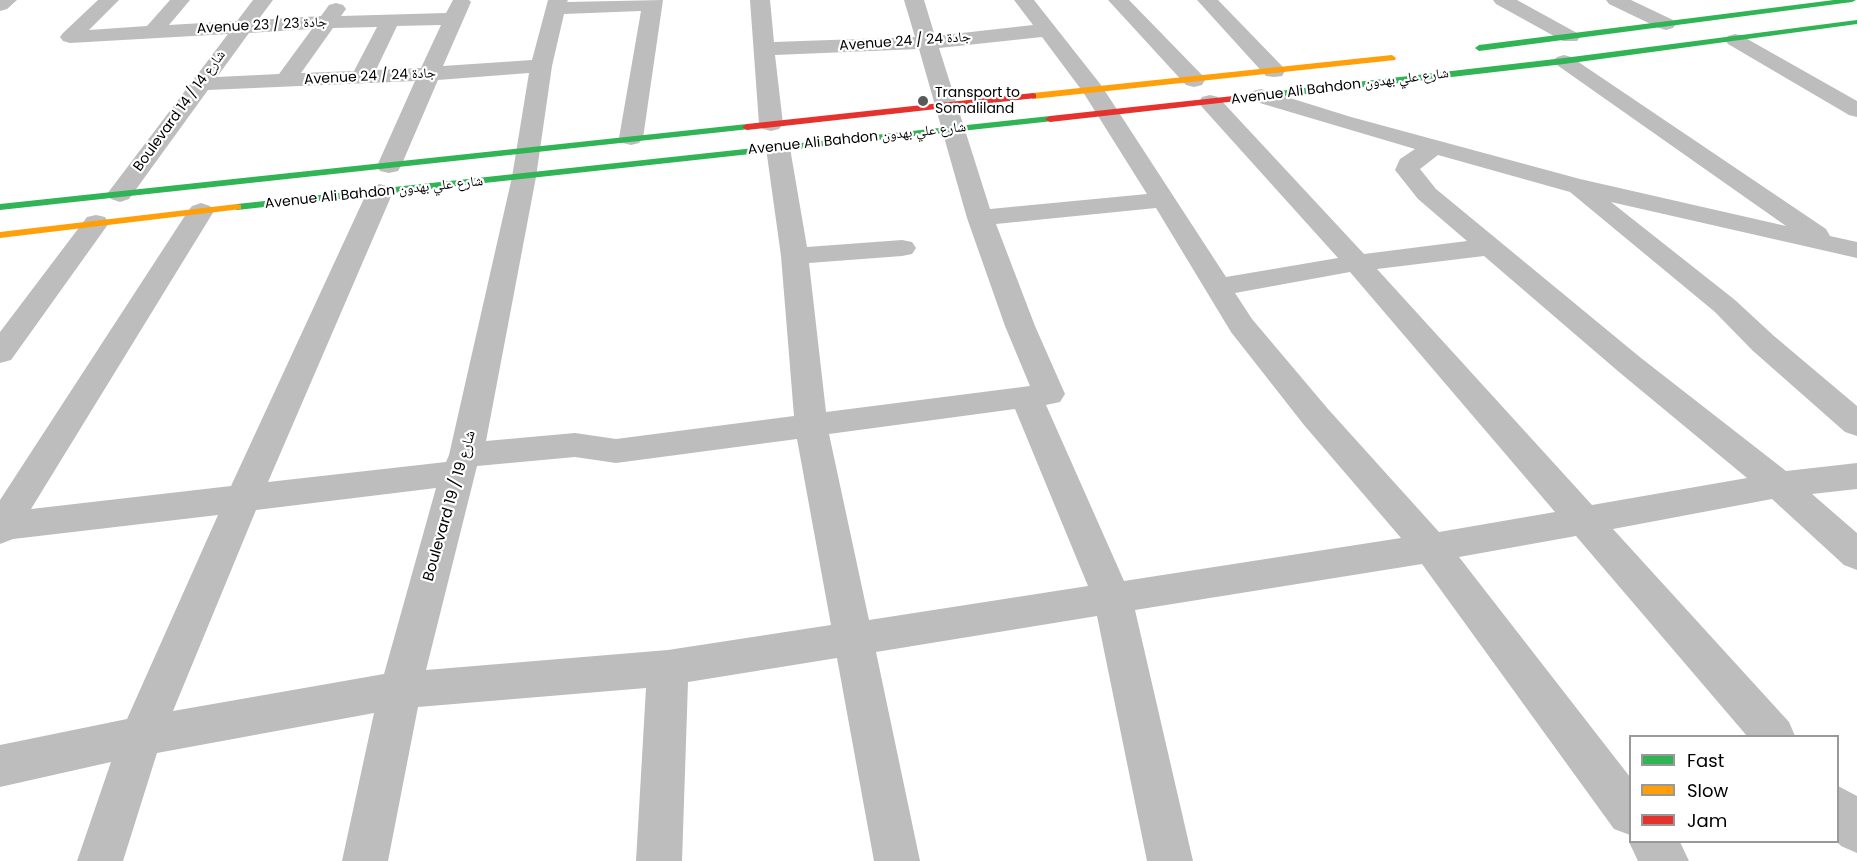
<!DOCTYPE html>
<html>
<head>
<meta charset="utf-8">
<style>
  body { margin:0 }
  #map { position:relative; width:1857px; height:861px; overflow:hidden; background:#fff; font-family:Poppins,sans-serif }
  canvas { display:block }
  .legend { position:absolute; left:1629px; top:735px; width:210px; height:108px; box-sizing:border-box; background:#fff; border:2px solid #999; margin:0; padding:8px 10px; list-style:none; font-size:18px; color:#000 }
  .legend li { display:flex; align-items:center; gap:12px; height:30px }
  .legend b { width:30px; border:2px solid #999 }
</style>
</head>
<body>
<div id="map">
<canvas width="1857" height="861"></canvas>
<ul class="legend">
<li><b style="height:8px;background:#30b455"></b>Fast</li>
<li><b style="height:8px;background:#ff9f0a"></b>Slow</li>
<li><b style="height:8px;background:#e5322d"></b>Jam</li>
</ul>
</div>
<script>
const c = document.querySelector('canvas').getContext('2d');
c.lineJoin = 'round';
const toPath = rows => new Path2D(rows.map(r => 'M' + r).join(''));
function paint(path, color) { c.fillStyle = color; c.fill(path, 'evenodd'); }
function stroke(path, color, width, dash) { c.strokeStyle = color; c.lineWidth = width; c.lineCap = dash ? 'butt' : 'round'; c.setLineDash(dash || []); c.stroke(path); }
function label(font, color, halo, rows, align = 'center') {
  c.font = font + ' Poppins,"Noto Naskh Arabic",sans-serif'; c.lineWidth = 4.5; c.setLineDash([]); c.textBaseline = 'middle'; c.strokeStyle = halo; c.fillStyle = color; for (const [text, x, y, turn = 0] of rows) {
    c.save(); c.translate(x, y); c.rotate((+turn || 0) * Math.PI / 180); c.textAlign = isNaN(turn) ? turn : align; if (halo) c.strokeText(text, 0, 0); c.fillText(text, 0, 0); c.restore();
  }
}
const street = toPath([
  [0,0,17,0,7,9,0,11,0,0],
  [98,0,119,0,89,30,147,26,170,0,190,0,169,25,237,21,253,0,273,0,258,20,321,16,329,5,336,3,343,5,346,9,341,16,446,13,453,0,469,0,471,2,443,66,532,60,548,0,568,0,567,2,663,0,643,138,639,143,631,145,623,143,619,138,641,11,564,14,552,66,536,177,486,441,575,433,616,439,794,416,781,256,766,148,770,143,778,141,786,143,790,148,807,247,902,240,912,242,916,248,912,254,902,256,809,263,826,412,1030,386,1005,326,967,218,919,49,775,55,783,124,779,129,771,131,763,129,759,124,750,0,770,0,774,42,915,37,904,0,924,0,935,36,1033,25,1014,0,1034,0,1101,85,1226,277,1338,258,1202,107,1199,102,1202,97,1210,95,1218,97,1364,254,1467,241,1418,199,1395,170,1400,159,1415,149,1253,101,1250,96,1253,91,1261,89,1351,117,1580,179,1786,226,1557,65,1553,61,1557,57,1564,55,1571,57,1826,229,1830,236,1857,242,1857,258,1611,202,1735,300,1774,336,1857,406,1857,436,1845,432,1752,350,1715,312,1570,192,1438,155,1420,169,1436,189,1641,358,1786,471,1857,463,1857,489,1812,494,1857,533,1857,570,1844,565,1772,499,1613,529,1789,722,1795,736,1747,736,1576,536,1459,557,1630,777,1630,835,1614,829,1422,564,1135,610,1193,861,1147,861,1097,616,876,652,920,861,874,861,837,658,688,682,682,861,636,861,646,688,418,707,388,861,342,861,374,713,157,753,123,861,77,861,111,762,0,787,0,745,127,719,218,515,13,539,0,544,0,500,188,211,192,206,201,203,210,206,214,211,31,509,231,486,367,192,371,187,380,184,389,187,393,192,268,482,446,462,449,455,512,177,529,73,438,80,401,166,398,171,389,173,380,171,377,166,415,81,208,90,129,199,120,202,111,199,107,194,228,34,70,43,63,41,60,37,63,33,98,0],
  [441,25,421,68,376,70,397,26,441,25],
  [377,27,354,71,301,73,333,28,377,27],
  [312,29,279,74,217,77,249,33,312,29],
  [1042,37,1083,92,1147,194,990,209,939,48,1042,37],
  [1156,208,1231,332,1304,425,1401,538,1124,581,1046,405,1060,402,1065,394,1035,326,996,224,1156,208],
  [1484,256,1619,372,1747,478,1592,505,1377,269,1484,256],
  [1350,272,1555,512,1439,532,1328,409,1252,319,1235,293,1350,272],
  [1015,409,1088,586,869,620,829,434,1015,409],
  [797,439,831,625,668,650,426,670,477,466,575,457,616,463,797,439],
  [436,488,384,674,173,711,256,510,436,488],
  [1108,0,1129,0,1202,75,1205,80,1202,85,1194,87,1186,85,1108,0],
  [1197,0,1218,0,1282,66,1285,71,1282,76,1274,77,1266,76,1197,0],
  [1493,0,1517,0,1577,33,1580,37,1577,41,1563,41,1496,4,1493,0],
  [1606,0,1631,0,1673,20,1676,24,1673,28,1666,30,1659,28,1609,4,1606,0],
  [1735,34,1742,36,1857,101,1857,117,1849,115,1728,44,1725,40,1728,36,1735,34],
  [96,215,105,217,109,223,11,360,0,363,0,332,87,217,96,215],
  [1838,786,1857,796,1857,853,1841,846,1837,842,1838,786],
  [1630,838,1630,842,1680,842,1689,861,1638,861,1629,842,1630,838]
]);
const fast = toPath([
  [1834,0,1856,0,1852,2,1479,51,1475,48,1479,45,1834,0],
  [1857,20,1857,24,1564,64,1270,98,1265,95,1270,92,1564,58,1857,20],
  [1050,116,1055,119,1053,121,237,210,232,207,237,204,1050,116],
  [747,124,752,127,750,129,0,210,0,204,747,124]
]);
const slow = toPath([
  [1392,55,1396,58,1395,60,1033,99,1028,96,1033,93,1392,55],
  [237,204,241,205,241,209,0,238,0,232,237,204]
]);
const jam = toPath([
  [1270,92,1275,95,1273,97,1050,122,1045,119,1050,116,1270,92],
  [1033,93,1036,94,1036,98,747,130,742,127,747,124,1033,93]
]);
const markers = [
  [923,101,6,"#595959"]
];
const farStreetnames = [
  ["Avenue 23 / جادة 23",262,26,-3],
  ["Avenue 24 / جادة 24",905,42,-4],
  ["Avenue 24 / جادة 24",370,77,-3],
  ["Avenue Ali Bahdon شارع علي بهدون",1340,87,-7],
  ["Boulevard 14 / شارع 14",180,111,-54],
  ["Avenue Ali Bahdon شارع علي بهدون",857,139,-6],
  ["Avenue Ali Bahdon شارع علي بهدون",374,193,-6]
];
const farPoinames = [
  ["Transport to",935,93],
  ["Somaliland",935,109]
];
const streetNames = [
  ["Boulevard 19 / شارع 19",450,506,-74]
];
paint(street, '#bdbdbd');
paint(fast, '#30b455');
paint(slow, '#ff9f0a');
paint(jam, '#e5322d');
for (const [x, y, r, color] of markers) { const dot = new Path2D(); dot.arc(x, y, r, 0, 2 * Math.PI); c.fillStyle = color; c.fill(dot); stroke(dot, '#fff', 2); }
label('14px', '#000', '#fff', farStreetnames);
label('14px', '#000', '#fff', farPoinames, 'left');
label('15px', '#000', '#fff', streetNames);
</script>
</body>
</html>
